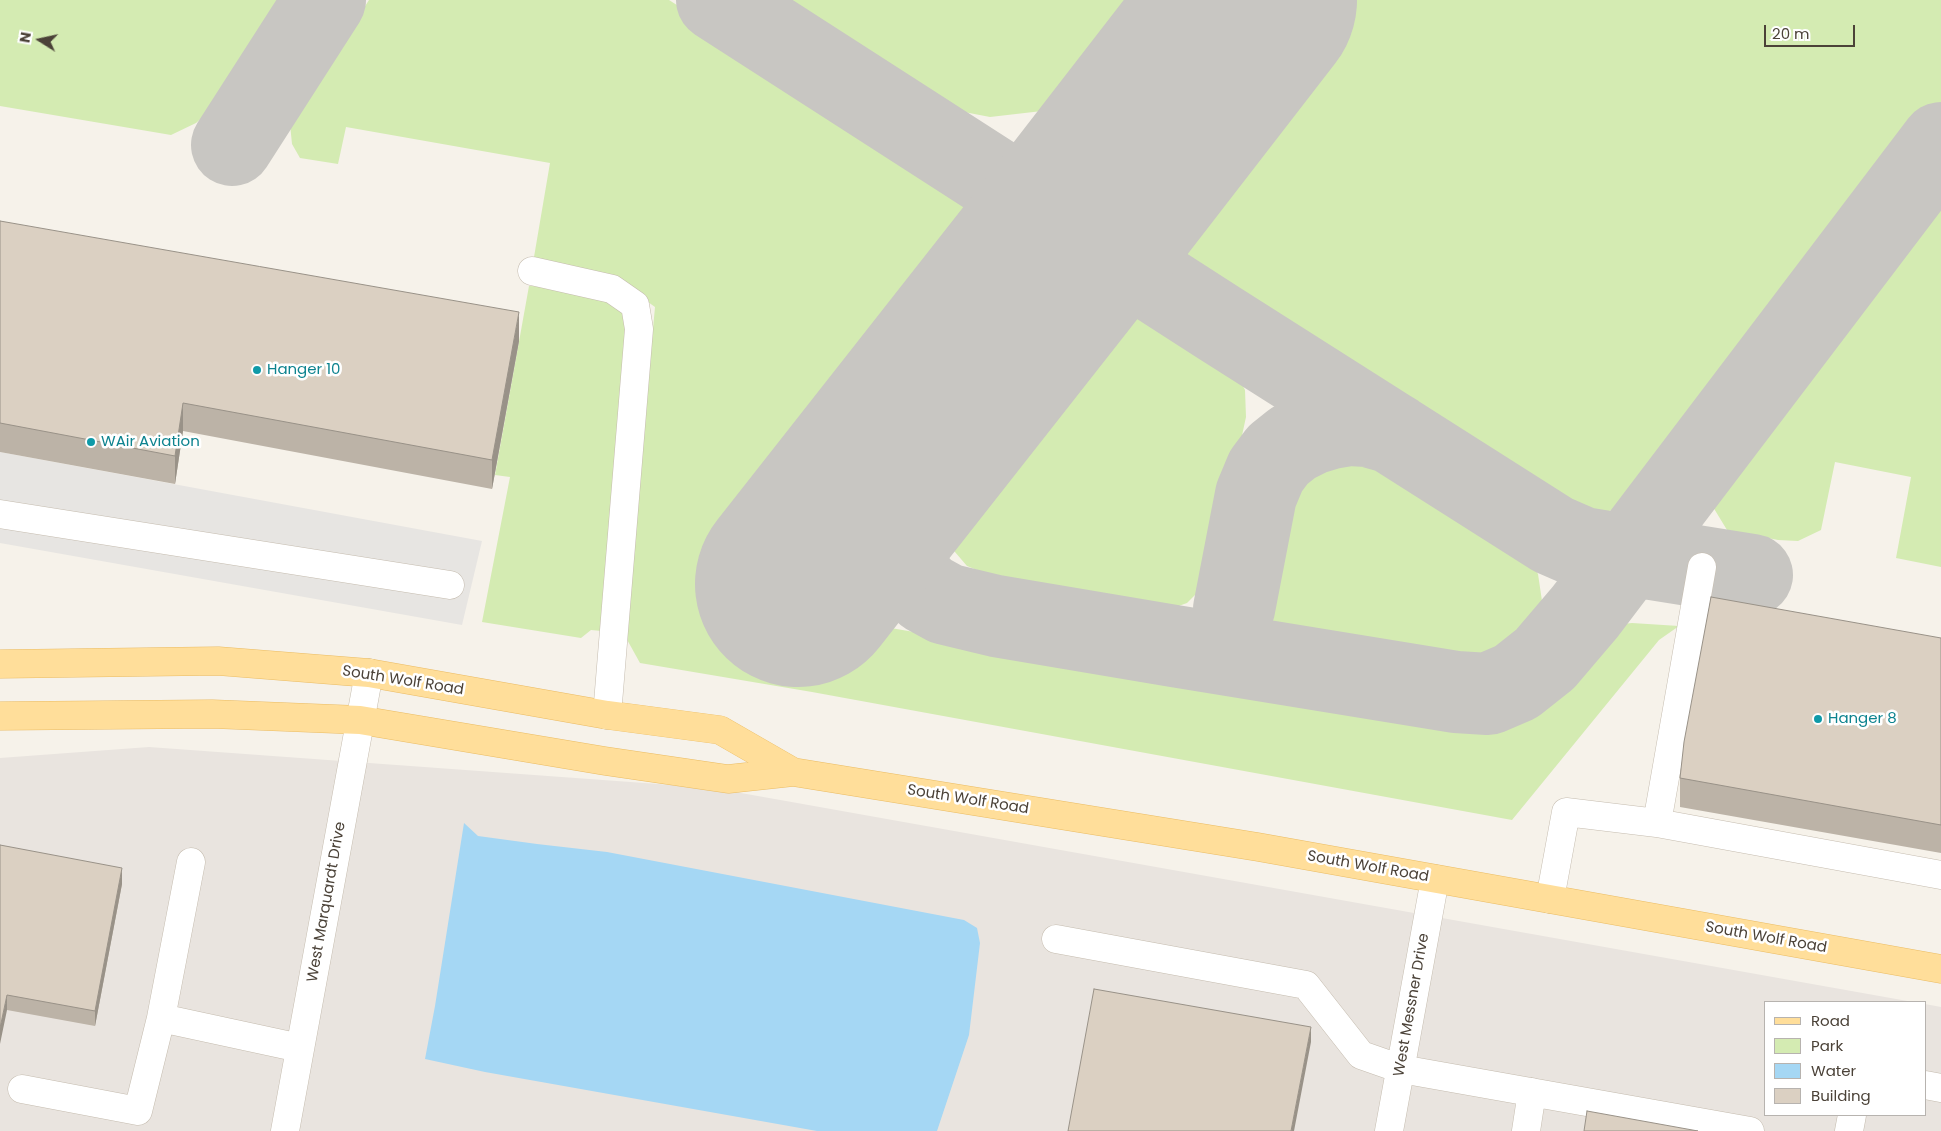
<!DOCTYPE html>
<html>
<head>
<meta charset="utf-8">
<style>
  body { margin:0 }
  #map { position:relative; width:1941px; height:1131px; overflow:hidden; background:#f6f2ea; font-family:Poppins,sans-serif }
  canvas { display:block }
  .legend { position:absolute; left:1764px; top:1001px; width:162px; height:115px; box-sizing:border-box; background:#fff; border:1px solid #b7b3af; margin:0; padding:6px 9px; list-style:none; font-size:15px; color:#4b4238 }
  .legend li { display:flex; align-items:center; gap:10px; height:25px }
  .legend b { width:25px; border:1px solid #b7b3af }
  .north { position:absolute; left:15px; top:15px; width:50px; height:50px; -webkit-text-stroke:4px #fff; paint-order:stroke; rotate:280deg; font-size:14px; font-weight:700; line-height:20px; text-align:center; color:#4b4238 }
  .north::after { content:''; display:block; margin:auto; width:18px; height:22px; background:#4b4238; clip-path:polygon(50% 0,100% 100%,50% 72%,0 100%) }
  .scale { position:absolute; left:1764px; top:25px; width:91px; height:22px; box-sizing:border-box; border:2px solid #4b4238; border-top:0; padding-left:6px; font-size:15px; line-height:18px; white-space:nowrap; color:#4b4238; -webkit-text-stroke:4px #fff; paint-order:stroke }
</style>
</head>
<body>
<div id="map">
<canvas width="1941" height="1131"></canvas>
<ul class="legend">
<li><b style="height:6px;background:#ffde9a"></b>Road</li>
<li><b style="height:14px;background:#d4ebb2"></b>Park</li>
<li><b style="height:14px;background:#a5d7f4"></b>Water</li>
<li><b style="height:14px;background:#dbd0c2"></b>Building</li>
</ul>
<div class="north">N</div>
<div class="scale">20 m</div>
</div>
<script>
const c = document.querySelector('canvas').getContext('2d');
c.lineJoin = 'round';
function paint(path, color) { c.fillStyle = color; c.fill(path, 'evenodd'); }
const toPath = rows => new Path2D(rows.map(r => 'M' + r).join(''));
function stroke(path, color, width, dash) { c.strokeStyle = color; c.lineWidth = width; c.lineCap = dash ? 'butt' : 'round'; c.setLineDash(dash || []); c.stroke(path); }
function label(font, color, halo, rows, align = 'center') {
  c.font = font + ' Poppins,sans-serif'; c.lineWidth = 5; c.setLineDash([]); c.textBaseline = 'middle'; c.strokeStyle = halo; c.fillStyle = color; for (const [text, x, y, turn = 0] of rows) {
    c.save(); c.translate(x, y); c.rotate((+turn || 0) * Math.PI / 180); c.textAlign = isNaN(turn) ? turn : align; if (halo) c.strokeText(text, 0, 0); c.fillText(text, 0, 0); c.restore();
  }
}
const industrial = toPath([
  [149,747,713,788,1913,1002,1765,1002,1765,1115,1925,1115,1925,1004,1941,1007,1941,1131,0,1131,0,758]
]);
const green = toPath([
  [0,0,283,0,213,108,196,123,171,135,0,106],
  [369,0,669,0,994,208,1000,226,998,245,758,555,838,619,1453,724,1488,724,1517,718,1543,703,1574,669,1599,637,1613,625,1632,623,1679,626,1659,640,1512,820,812,692,640,663,625,636,655,307,630,289,542,265,534,257,550,163,346,127,338,164,300,158,292,144,290,124],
  [761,0,1190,0,1151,51,1094,91,1042,111,990,117,933,106,899,90],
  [1322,0,1941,0,1941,102,1645,491,1618,509,1586,516,1556,511,1196,276,1178,257,1171,225,1176,187],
  [1941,200,1941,567,1896,558,1911,477,1835,462,1821,530,1798,541,1778,540,1727,530,1710,502,1710,492,1925,207],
  [529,286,557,287,620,305,631,317,602,631,591,630,581,638,482,622,510,477,495,475],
  [1093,293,1130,297,1168,316,1227,355,1245,390,1246,417,1211,579,1187,603,1167,610,999,579,967,566,949,545,942,517,943,495,954,474],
  [1376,454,1390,460,1524,552,1538,574,1542,601,1538,626,1522,648,1501,662,1477,668,1283,631,1267,620,1259,602,1281,504,1305,471,1340,455]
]);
const parking = toPath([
  [0,452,482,541,462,625,0,543]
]);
const water = toPath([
  [464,823,478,836,537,844,607,852,964,920,977,928,980,943,969,1035,937,1131,817,1131,485,1072,425,1059,435,1006]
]);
const taxiway = toPath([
  [717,0,1219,323,1553,535,1583,548,1752,575],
  [232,145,325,0],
  [1002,182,1036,189,1080,179,1131,158,1122,204,1127,242,1145,274],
  [923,424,889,513,894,544,910,576,926,593,946,604,996,616,1174,646,1456,692,1488,694,1516,682,1545,659,1585,612,1941,143],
  [1234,609,1256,495,1266,471,1278,455,1293,443,1311,434,1331,428,1349,425,1368,426,1393,433]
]);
const runway = toPath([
  [798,584,1052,261,1254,0]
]);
const minor = toPath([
  [532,271,612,289,635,305,639,329,607,715],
  [0,514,450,585],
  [1657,823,1702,567],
  [191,862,161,1018,300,1048],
  [1550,899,1566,812,1657,823,1941,875],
  [1056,939,1306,985,1361,1055,1401,1069,1750,1131],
  [1925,1085,1941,1088],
  [22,1089,138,1111,161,1018],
  [285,1131,369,673],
  [1389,1131,1435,879],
  [1526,1131,1532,1092],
  [1849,1131,1852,1115]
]);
const major = toPath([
  [0,664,218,661,369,673,607,715,720,730,793,772],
  [0,716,212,714,360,720,605,761,728,779,793,772,1258,847,1941,969]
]);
const wall = toPath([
  [0,221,519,341,492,489,183,431,175,484,0,452],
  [1941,638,1941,853,1680,807,1680,778],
  [0,845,122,884,95,1026,7,1010]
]);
const shadedWall = toPath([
  [519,312,519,341,492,489,492,460],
  [183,403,183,431,175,484,175,456],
  [122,868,122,884,95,1026,95,1011],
  [7,995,7,1010,0,1044,0,1028],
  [1311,1027,1311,1042,1294,1131,1291,1131]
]);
const building = toPath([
  [0,221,519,312,492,460,183,403,175,456,0,423,0,221],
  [1711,597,1941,638,1941,825,1680,778,1684,742,1711,597],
  [0,845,122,868,95,1011,7,995,0,1028,0,845],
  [1094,989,1311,1027,1291,1131,1068,1131,1094,989],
  [1587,1111,1698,1131,1584,1131,1587,1111]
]);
const markers = [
  [257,370,5,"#0f9aa8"],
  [91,442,5,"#0f9aa8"],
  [1818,719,5,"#0f9aa8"]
];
const cultureNames = [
  ["Hanger 10",267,370],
  ["WAir Aviation",101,442],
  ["Hanger 8",1828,719]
];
const streetNames = [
  ["South Wolf Road",403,681,9],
  ["South Wolf Road",968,800,9],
  ["South Wolf Road",1368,867,10],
  ["West Marquardt Drive",327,902,-80],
  ["South Wolf Road",1766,938,10],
  ["West Messner Drive",1412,1005,-80]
];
paint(industrial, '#e9e4df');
paint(green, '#d4ebb2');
paint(parking, '#e7e5e2');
paint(water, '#a5d7f4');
stroke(taxiway, '#c8c6c2', 82);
stroke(runway, '#c8c6c2', 206);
stroke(minor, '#c5bcaf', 29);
stroke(major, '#eabc64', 29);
stroke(minor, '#fff', 28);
stroke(major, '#ffde9a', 28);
paint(wall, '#bcb3a7');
paint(shadedWall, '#999288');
paint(building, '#dbd0c2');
stroke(building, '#999288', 1);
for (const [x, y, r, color] of markers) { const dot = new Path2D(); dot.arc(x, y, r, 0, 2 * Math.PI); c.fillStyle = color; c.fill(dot); stroke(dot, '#fff', 2); }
label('15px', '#0d838f', '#fff', cultureNames, 'left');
label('15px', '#4b4238', '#fff', streetNames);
</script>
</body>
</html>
